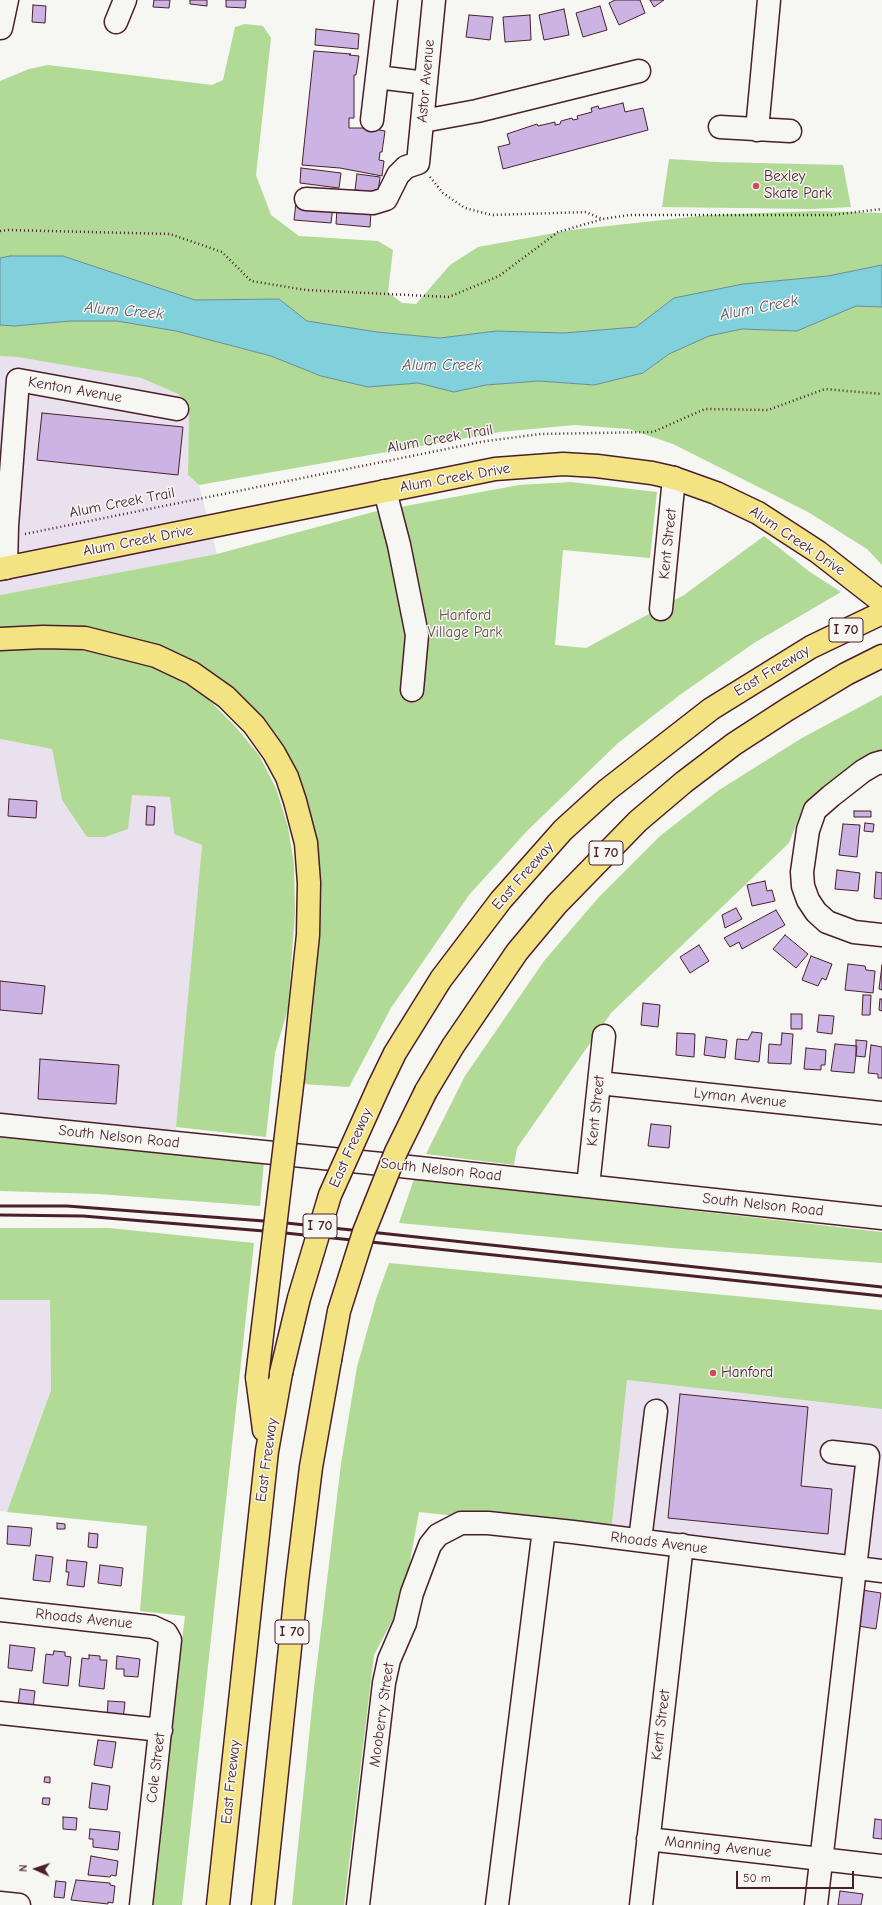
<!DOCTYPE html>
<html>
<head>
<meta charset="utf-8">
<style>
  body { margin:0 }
  #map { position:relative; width:882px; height:1905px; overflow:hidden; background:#f6f6f2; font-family:"Comic Neue",sans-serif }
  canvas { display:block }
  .north { position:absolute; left:16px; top:1849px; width:40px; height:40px; -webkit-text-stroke:3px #f6f6f2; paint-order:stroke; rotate:273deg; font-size:11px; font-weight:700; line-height:16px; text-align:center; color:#4a1f2b }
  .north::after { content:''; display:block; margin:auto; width:14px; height:18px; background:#4a1f2b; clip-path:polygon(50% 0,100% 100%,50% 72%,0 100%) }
  .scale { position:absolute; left:736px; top:1871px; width:118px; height:18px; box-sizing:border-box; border:2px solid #4a1f2b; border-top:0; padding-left:5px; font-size:12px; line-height:14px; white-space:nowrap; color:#4a1f2b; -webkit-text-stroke:3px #f6f6f2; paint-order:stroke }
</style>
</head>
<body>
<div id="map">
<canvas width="882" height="1905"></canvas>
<div class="north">N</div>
<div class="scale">50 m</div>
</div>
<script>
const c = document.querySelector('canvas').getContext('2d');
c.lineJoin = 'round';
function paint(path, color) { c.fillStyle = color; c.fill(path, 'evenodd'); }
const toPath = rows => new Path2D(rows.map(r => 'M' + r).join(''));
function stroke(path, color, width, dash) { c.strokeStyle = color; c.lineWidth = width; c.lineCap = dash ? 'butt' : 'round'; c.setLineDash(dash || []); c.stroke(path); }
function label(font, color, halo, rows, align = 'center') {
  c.font = font + ' "Comic Neue",sans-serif'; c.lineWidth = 3; c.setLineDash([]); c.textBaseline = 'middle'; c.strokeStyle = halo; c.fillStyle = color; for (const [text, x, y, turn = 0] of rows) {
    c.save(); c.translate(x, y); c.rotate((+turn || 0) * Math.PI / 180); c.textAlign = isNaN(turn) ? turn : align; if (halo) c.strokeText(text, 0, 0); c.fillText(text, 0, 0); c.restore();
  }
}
const built = toPath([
  [0,356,17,357,141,378,178,394,189,406,188,475,199,485,217,554,0,595],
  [0,739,52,749,62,800,131,795,170,797,174,834,202,845,174,1152,0,1134],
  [0,1300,50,1300,51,1390,7,1512,0,1511],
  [627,1380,882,1409,882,1567,611,1533]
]);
const green = toPath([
  [245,24,263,26,271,38,256,175,271,215,299,236,378,241,393,250,388,292,402,303,416,304,450,265,478,247,571,230,709,215,815,211,882,213,882,265,828,276,743,284,675,298,636,327,564,333,496,331,440,338,377,332,307,321,279,299,195,300,63,256,10,256,0,258,0,81,29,69,48,65,212,85,223,80,235,27],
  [669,159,716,162,843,165,851,207,811,209,662,207],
  [856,306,882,307,882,565,867,549,808,512,673,444,629,429,574,425,500,432,199,485,188,475,189,406,178,394,141,378,17,357,0,356,0,325,14,326,71,321,117,321,176,331,271,356,321,376,368,387,418,383,454,392,486,385,539,381,594,385,643,373,669,354,709,336,742,329,797,331],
  [571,482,657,492,650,558,563,550,555,645,586,648,684,595,764,536,810,572,841,592,754,643,681,694,618,743,527,831,469,895,391,1008,349,1087,303,1084,315,950,293,770,169,651,130,638,95,631,0,631,0,595,217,554,373,512,519,485],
  [27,649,72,649,103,653,143,663,170,674,208,699,235,726,259,755,276,788,288,827,294,864,295,912,288,1009,275,1053,266,1137,176,1127,202,845,174,834,170,797,132,795,128,829,105,837,87,837,62,800,52,749,0,739,0,651],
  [882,695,882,750,803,807,789,843,611,1013,517,1148,514,1165,426,1154,465,1076,544,961,599,897,660,836,719,790,802,738],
  [0,1134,264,1162,260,1206,98,1194,0,1191],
  [414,1179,882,1232,882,1263,671,1248,399,1223],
  [0,1228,109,1228,254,1243,182,1905,150,1905,185,1616,140,1611,147,1526,7,1512,51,1390,50,1300,0,1300],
  [389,1263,882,1310,882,1409,627,1380,611,1533,419,1512,403,1600,374,1655,344,1905,292,1905,313,1697,341,1464,357,1367,376,1299]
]);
const water = toPath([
  [10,256,63,256,195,300,279,299,307,321,377,332,440,338,496,331,564,333,636,327,674,298,743,284,828,276,882,265,882,307,856,306,797,331,742,329,709,336,669,354,643,373,594,385,539,381,486,385,454,392,418,383,368,387,321,376,271,356,176,331,117,321,71,321,14,326,0,325,0,258,10,256]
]);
const building = toPath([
  [154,0,170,0,169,8,153,7,154,0],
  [190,0,207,0,207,6,190,4,190,0],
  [226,0,246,0,245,8,226,7,226,0],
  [615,0,640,0,645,13,619,25,609,3,615,0],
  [650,0,664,0,654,7,650,0],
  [33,5,46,6,45,23,32,22,33,5],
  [600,6,607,30,583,37,576,13,600,6],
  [564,9,569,35,544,40,539,15,564,9],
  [469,15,493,17,490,40,466,37,469,15],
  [530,15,531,40,505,42,503,17,530,15],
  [316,29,359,34,358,49,315,45,316,29],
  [314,51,351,54,349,55,359,56,356,75,354,75,354,118,349,118,349,128,368,128,385,131,382,152,380,152,379,160,384,161,382,176,340,168,302,165,314,51],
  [623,103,625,112,643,108,648,130,503,169,498,147,510,144,507,134,537,124,538,126,555,122,555,125,560,124,561,121,572,118,573,120,578,119,577,116,592,112,591,108,598,106,599,109,623,103],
  [301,168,341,173,339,188,300,183,301,168],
  [357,174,380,177,378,193,355,190,357,174],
  [296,203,333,206,331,223,294,220,296,203],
  [337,209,371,211,370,227,336,224,337,209],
  [42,413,183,427,178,475,37,460,42,413],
  [9,799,37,801,36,818,8,816,9,799],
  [147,806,155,807,154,825,146,825,147,806],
  [854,811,871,811,871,817,854,817,854,811],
  [865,823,874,824,873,832,864,831,865,823],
  [843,824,860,825,857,857,839,855,843,824],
  [837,870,860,873,858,891,835,889,837,870],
  [876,872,882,873,882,899,874,898,876,872],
  [765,881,767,891,772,890,775,901,752,906,747,885,765,881],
  [736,908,742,919,725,928,722,915,736,908],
  [776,910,785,925,742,949,739,942,730,947,724,938,776,910],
  [785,935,808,954,796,968,773,949,785,935],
  [699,945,709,961,690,973,680,957,699,945],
  [811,956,832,964,826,980,822,978,818,986,802,980,811,956],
  [848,964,865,966,866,970,875,971,873,993,845,990,848,964],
  [882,965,882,990,879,989,882,965],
  [0,981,45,986,42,1014,0,1010,0,981],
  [863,995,871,995,870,1015,862,1015,863,995],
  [880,999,882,999,882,1011,879,1010,880,999],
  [643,1003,660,1005,658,1027,641,1025,643,1003],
  [791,1014,802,1014,802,1029,791,1029,791,1014],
  [819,1015,834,1016,832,1034,817,1032,819,1015],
  [752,1032,762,1033,759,1062,735,1059,737,1039,748,1040,752,1032],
  [677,1033,695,1034,694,1057,676,1055,677,1033],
  [782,1033,793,1034,791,1064,768,1063,769,1044,781,1045,782,1033],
  [706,1037,727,1040,725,1058,704,1055,706,1037],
  [856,1040,867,1041,865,1057,856,1056,856,1040],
  [835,1044,857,1046,854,1073,831,1071,835,1044],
  [871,1045,882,1047,882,1078,878,1078,878,1074,868,1073,871,1045],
  [806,1048,826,1050,825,1065,821,1065,821,1070,804,1069,806,1048],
  [40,1059,119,1065,116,1104,38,1099,40,1059],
  [651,1124,671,1126,669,1148,648,1146,651,1124],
  [680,1394,808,1407,801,1486,832,1489,828,1534,668,1518,680,1394],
  [57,1523,65,1524,65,1529,57,1529,57,1523],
  [8,1526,32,1528,30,1546,7,1544,8,1526],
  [89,1533,98,1534,97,1548,88,1547,89,1533],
  [36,1555,53,1557,50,1582,33,1580,36,1555],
  [67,1560,87,1562,84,1587,67,1585,69,1572,66,1572,67,1560],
  [100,1565,123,1568,121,1586,98,1583,100,1565],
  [862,1590,881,1593,876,1629,858,1626,862,1590],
  [10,1645,35,1648,32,1671,8,1668,10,1645],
  [54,1651,65,1652,65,1656,71,1657,68,1686,43,1683,46,1654,53,1655,54,1651],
  [89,1655,100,1656,100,1660,107,1660,104,1689,79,1686,82,1658,89,1659,89,1655],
  [117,1656,140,1659,138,1677,124,1676,124,1669,116,1669,117,1656],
  [20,1689,35,1691,33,1708,18,1706,20,1689],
  [108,1701,125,1702,123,1720,107,1719,108,1701],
  [98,1740,116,1742,112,1768,94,1765,98,1740],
  [45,1777,50,1777,50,1783,44,1782,45,1777],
  [92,1783,110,1786,107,1810,89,1808,92,1783],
  [43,1798,50,1798,49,1805,42,1804,43,1798],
  [63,1817,77,1818,76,1830,63,1829,63,1817],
  [875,1819,882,1820,882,1839,873,1838,875,1819],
  [90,1829,120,1832,118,1850,93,1847,93,1839,89,1839,90,1829],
  [91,1856,118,1861,116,1876,111,1875,110,1877,88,1875,91,1856],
  [76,1880,110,1883,110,1885,115,1886,113,1903,108,1902,108,1904,71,1900,76,1880],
  [56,1881,66,1882,64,1898,54,1897,56,1881],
  [840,1891,863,1894,861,1905,838,1905,840,1891]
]);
const path = toPath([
  [430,177,443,193,465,208,492,215,586,212,602,219],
  [0,231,8,230,170,234,222,252,251,281,306,290,449,297,499,276,558,232,603,219,629,215,831,215,882,209],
  [25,534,486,441,541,434,653,432,705,409,768,410,825,389,882,394]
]);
const minor = toPath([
  [116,22,125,0],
  [1,28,7,0],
  [377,77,426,83],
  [372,120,386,0],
  [423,121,477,111,639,71],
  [720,127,790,131],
  [757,130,769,0],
  [306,199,373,203,386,199,398,175,406,167,418,163,434,0],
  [385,491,399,545,417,635,412,690],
  [6,568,7,526,18,380,177,409],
  [661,609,674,478],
  [882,762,875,764,863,771,831,796,815,810,808,830,802,872,803,886,808,900,816,912,827,922,854,932,882,935],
  [599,1083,882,1113],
  [0,1125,391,1165,882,1218],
  [588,1186,604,1036],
  [640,1540,656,1411],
  [0,1610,153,1627,166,1633,170,1640,141,1905],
  [0,1713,161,1730],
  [648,1839,882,1866],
  [0,1903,19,1905],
  [358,1905,384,1683,389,1660,405,1623,412,1593,430,1545,438,1535,461,1523,488,1523,573,1532,882,1571],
  [497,1905,544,1529],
  [641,1905,682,1545],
  [816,1905,868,1456,832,1452]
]);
const major = toPath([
  [0,569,495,469,563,464,597,466,652,473,674,478,716,493,758,513,818,552,882,602]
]);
const highway = toPath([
  [0,639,43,637,85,638,156,656,192,673,226,697,254,725,274,753,287,777,295,801,306,843,309,883,308,935,293,1077],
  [379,1086,395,1053,441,979,501,900,563,830,607,790,711,709,811,647,882,613],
  [426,1091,453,1046,517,952,557,904,638,821,684,782,734,744,788,709,846,674,882,656],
  [257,1377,264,1430],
  [218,1905,267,1451,281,1373],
  [263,1905,297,1581,311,1467,330,1360]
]);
const rail = toPath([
  [0,1206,67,1206,277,1222,882,1287],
  [0,1215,83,1216,276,1232,882,1296]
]);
const highwayBridge = toPath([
  [330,1360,339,1311,364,1232,396,1152,426,1091],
  [281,1373,299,1298,330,1195,379,1086],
  [257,1377,293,1077]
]);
const markers = [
  [756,186,4,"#d1495b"],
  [713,1373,4,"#d1495b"]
];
const shields = [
  [846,630,34],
  [606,853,34],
  [320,1226,34],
  [292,1632,34]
];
const shieldNames = [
  ["I 70",846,630],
  ["I 70",606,853],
  ["I 70",320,1226],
  ["I 70",292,1632]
];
const streetNames = [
  ["Astor Avenue",426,81,-85],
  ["Kenton Avenue",75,390,10],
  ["Alum Creek Trail",440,439,-10],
  ["Alum Creek Drive",455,478,-10],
  ["Alum Creek Trail",122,503,-11],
  ["Alum Creek Drive",138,541,-11],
  ["Alum Creek Drive",797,541,34],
  ["Kent Street",668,544,-84],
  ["East Freeway",772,671,-31],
  ["East Freeway",523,876,-49],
  ["Lyman Avenue",740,1098,6],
  ["Kent Street",596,1111,-84],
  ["South Nelson Road",119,1137,6],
  ["East Freeway",351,1148,-66],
  ["South Nelson Road",441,1170,6],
  ["South Nelson Road",763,1205,6],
  ["East Freeway",267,1460,-82],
  ["Rhoads Avenue",659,1543,7],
  ["Rhoads Avenue",84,1619,6],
  ["Mooberry Street",382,1715,-82],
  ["Kent Street",661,1725,-83],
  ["Cole Street",156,1768,-83],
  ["East Freeway",231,1782,-84],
  ["Manning Avenue",718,1847,6]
];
const poiNames = [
  ["Bexley",764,177],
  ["Skate Park",764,194],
  ["Hanford",721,1373]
];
const parkNames = [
  ["Hanford",465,616],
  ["Village Park",465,633]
];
const waterNames = [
  ["Alum Creek",759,308,-11],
  ["Alum Creek",124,311,5],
  ["Alum Creek",442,365]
];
paint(built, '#e9e2ee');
paint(green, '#b1da97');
paint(water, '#81d1dc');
stroke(water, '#6b8a95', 1);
paint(building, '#cbb4e3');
stroke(building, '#4a1f2b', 1);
stroke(minor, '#4a1f2b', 25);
stroke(major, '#4a1f2b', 25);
stroke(highway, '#4a1f2b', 25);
stroke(path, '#4a1f2b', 2.5, [1, 3]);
stroke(minor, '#f6f6f2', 22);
stroke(major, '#f4e382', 22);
stroke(highway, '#f4e382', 22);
stroke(rail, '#4a1f2b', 3);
stroke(highwayBridge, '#4a1f2b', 25, []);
stroke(highwayBridge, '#f4e382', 22);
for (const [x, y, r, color] of markers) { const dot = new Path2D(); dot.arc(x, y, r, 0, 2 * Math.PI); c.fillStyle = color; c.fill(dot); stroke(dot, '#f6f6f2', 1.5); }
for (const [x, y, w] of shields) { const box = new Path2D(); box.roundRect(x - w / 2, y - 12, w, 24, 3); c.fillStyle = '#f6f6f2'; c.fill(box); stroke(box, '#4a1f2b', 1); }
label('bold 14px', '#4a1f2b', null, shieldNames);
label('15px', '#4a1f2b', '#f6f6f2', streetNames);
label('15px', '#4a1f2b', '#f6f6f2', poiNames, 'left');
label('15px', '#644e46', '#f6f6f2', parkNames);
label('italic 16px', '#5a5460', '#f6f6f2', waterNames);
</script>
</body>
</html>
